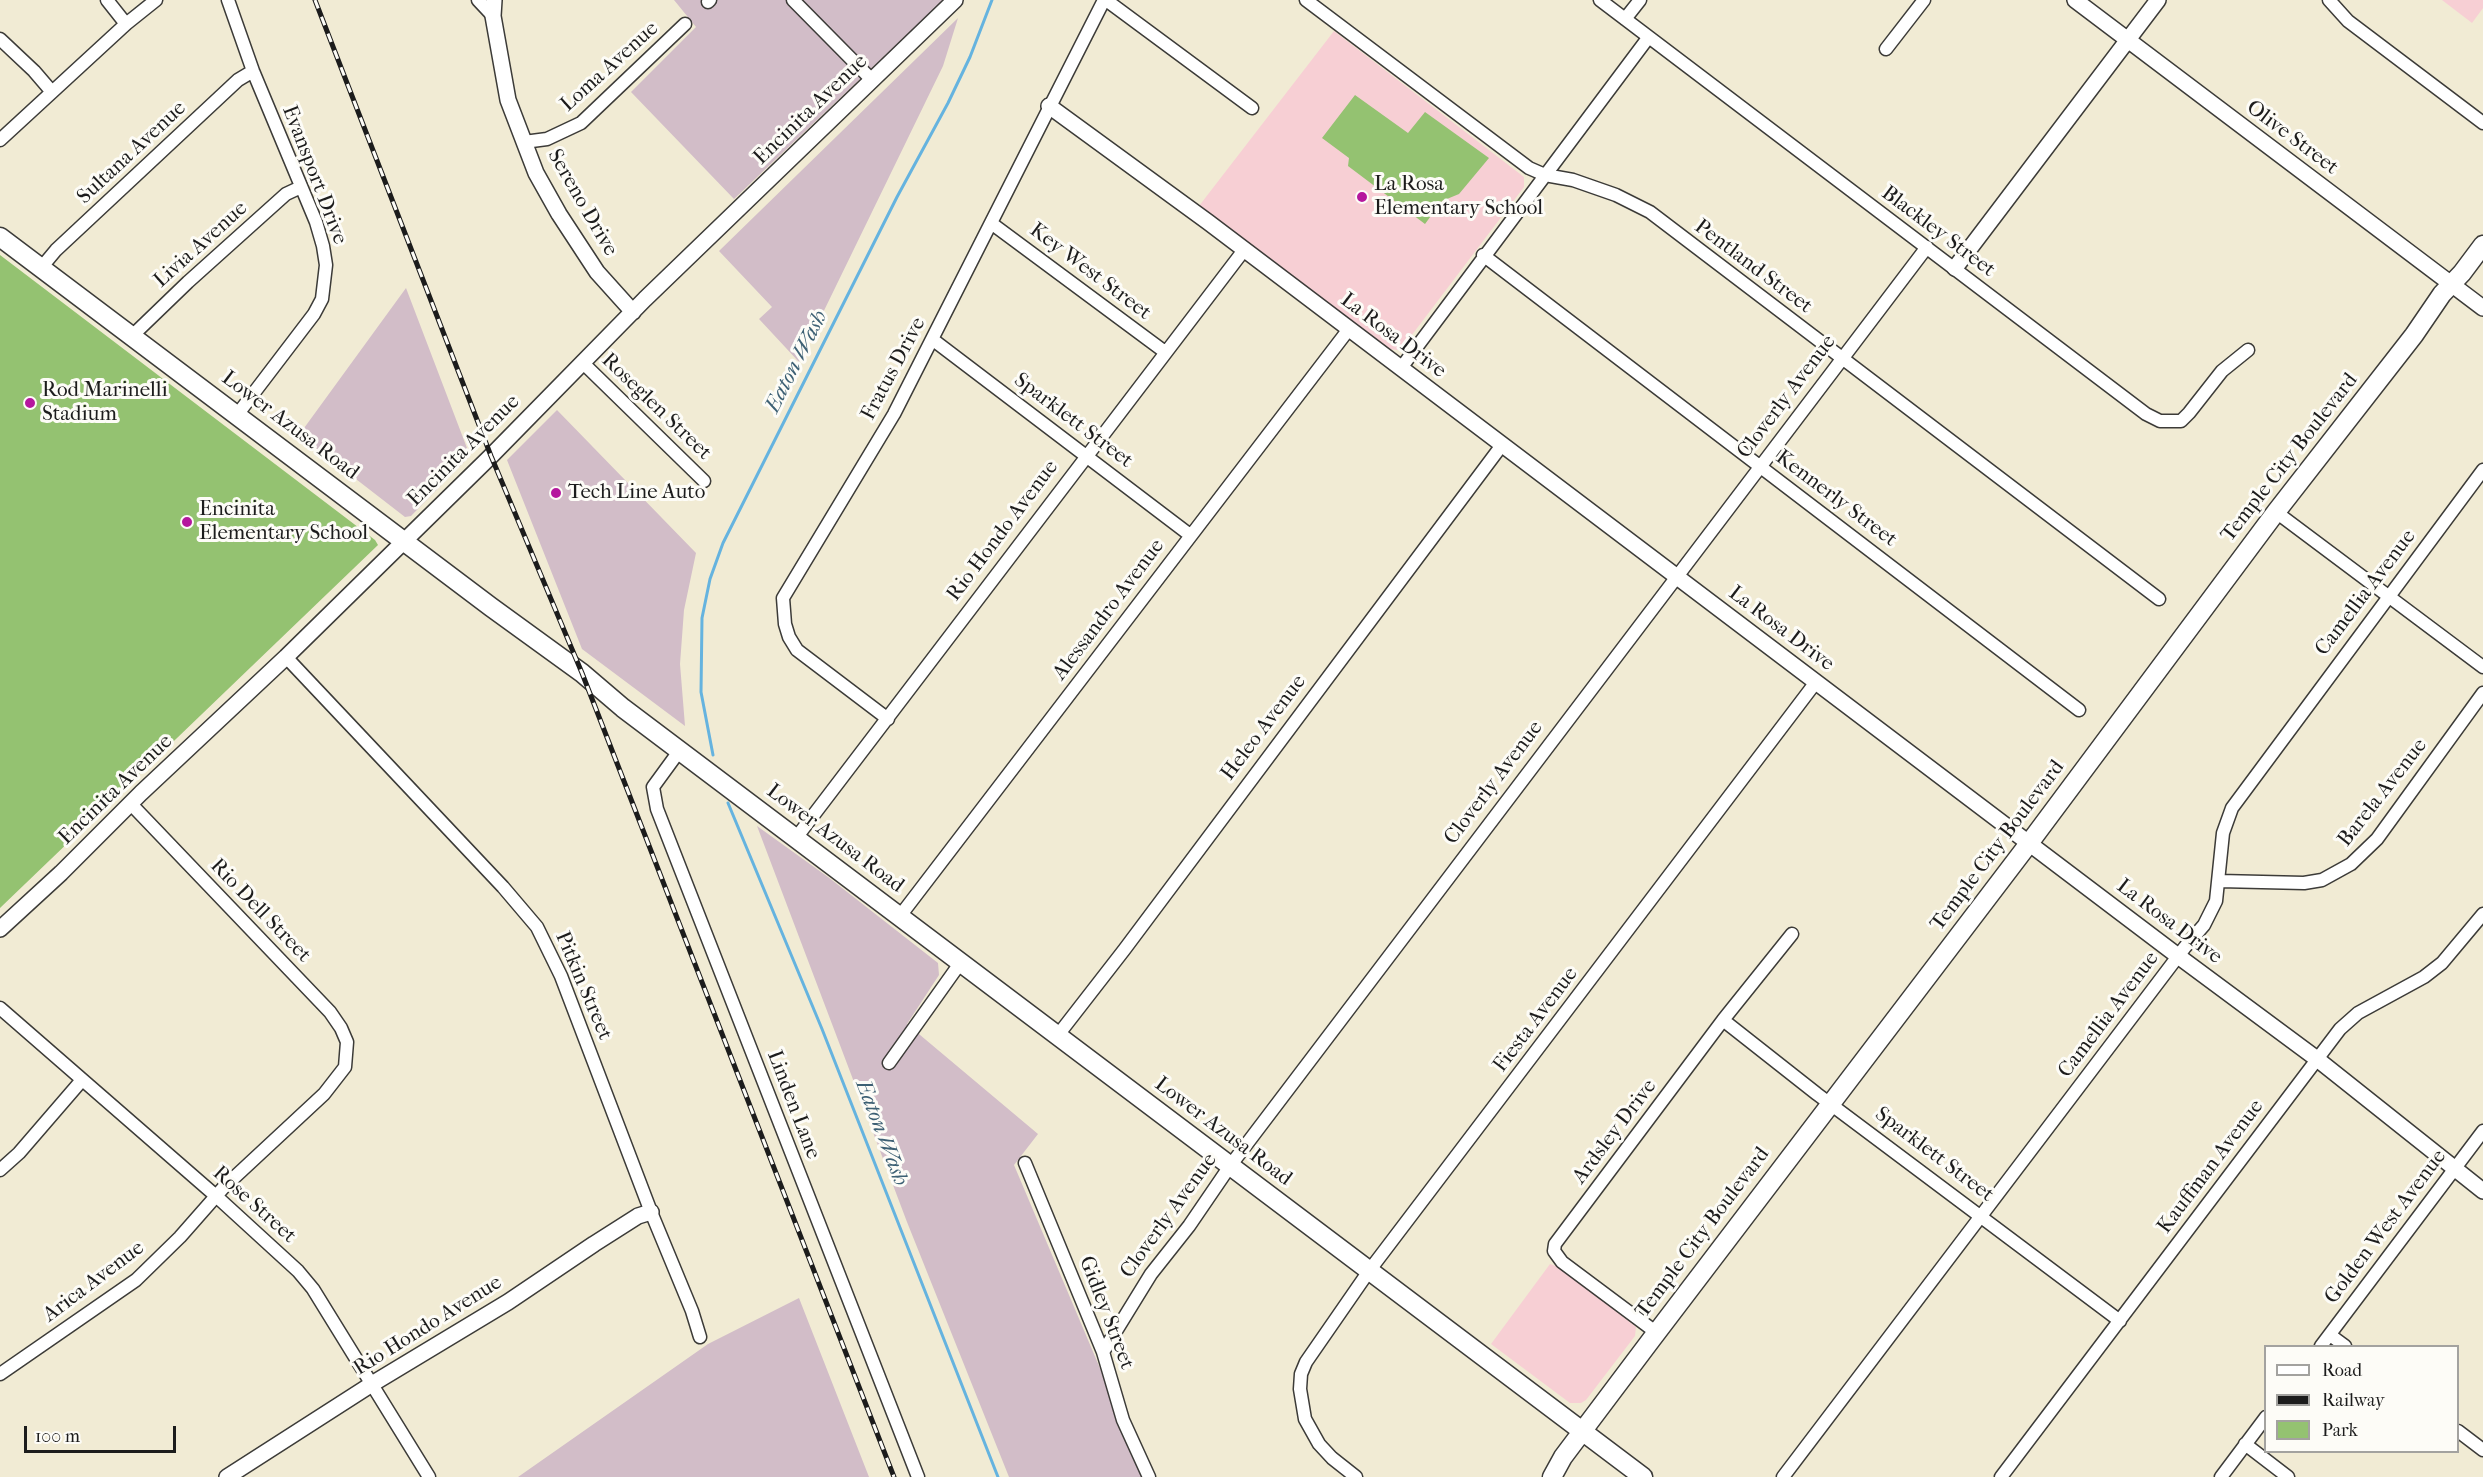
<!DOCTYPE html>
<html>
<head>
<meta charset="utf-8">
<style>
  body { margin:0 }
  #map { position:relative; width:2483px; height:1477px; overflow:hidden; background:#f1ebd4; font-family:"IM FELL French Canon",serif }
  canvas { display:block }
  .legend { position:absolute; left:2264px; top:1345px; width:195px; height:108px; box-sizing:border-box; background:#fdfcf7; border:2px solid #a3a29f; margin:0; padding:8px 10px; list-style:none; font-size:18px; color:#1c1c1c }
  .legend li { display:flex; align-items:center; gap:12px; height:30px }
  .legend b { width:30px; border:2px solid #a3a29f }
  .scale { position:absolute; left:24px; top:1426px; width:152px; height:27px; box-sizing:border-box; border:3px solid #1c1c1c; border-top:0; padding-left:8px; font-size:18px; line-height:21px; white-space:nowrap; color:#1c1c1c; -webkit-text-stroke:4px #fdfcf7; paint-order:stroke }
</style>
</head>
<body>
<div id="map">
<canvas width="2483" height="1477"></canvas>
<ul class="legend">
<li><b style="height:8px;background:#fff"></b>Road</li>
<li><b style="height:8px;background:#1c1c1c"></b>Railway</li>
<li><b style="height:16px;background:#94c271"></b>Park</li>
</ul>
<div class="scale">100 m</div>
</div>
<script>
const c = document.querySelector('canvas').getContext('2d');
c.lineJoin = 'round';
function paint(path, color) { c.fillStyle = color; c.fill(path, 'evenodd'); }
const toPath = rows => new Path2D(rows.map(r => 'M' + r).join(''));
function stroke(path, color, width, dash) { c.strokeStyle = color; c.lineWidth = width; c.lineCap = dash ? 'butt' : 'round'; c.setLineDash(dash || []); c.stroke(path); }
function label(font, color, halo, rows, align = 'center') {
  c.font = font + ' "IM FELL French Canon",serif'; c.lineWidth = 6; c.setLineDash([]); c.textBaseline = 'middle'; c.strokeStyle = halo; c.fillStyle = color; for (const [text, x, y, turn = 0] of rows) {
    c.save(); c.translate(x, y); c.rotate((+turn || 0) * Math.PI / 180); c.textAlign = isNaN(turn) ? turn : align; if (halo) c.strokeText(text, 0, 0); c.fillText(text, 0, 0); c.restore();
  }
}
const built = toPath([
  [2442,0,2483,0,2483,8,2472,23],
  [1334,31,1524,177,1524,187,1402,348,1397,350,1390,349,1342,314,1199,206],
  [1550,1264,1562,1268,1636,1327,1635,1336,1586,1400,1581,1403,1570,1403,1491,1344]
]);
const industrial = toPath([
  [674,0,943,0,734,199,631,92,696,27],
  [958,18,943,66,799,362,759,319,772,307,719,251],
  [406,288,470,456,411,516,405,517,299,435],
  [557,410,696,553,684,610,680,664,685,726,582,649,507,460],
  [757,826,828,877,938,963,939,975,907,1024,1038,1134,1014,1165,1146,1477,1009,1477,907,1222],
  [799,1298,869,1477,518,1477,708,1344]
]);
const green = toPath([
  [1355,95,1408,133,1425,112,1489,158,1459,194,1442,201,1425,224,1348,166,1349,158,1322,138],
  [0,255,375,540,378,545,0,908]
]);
const stream = toPath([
  [713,755,701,692,702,618,710,579,723,543,897,197,948,103,970,57,992,0],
  [728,803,822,1029,998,1477]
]);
const minor = toPath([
  [107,0,126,24],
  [228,0,253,71,316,222,323,246,326,265,322,299,314,314,237,415],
  [478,0,493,16],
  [793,0,872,80],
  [1106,0,1252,108],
  [1306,0,1529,168,1545,175,1573,180,1616,195,1650,212,2159,599],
  [1600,0,2146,414,2160,421,2181,421,2189,413,2222,371,2248,350],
  [2329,0,2348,21,2483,123],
  [708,2,710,0],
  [1625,19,1640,0],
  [0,39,34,71,52,92],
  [1886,49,1924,0],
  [0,140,126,24,156,0],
  [524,142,547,139,581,123,685,24],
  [991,223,1165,352],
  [1483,255,2079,710],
  [41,268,56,250,238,80,253,71],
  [132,336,188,282,286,194,301,187],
  [932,339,1190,535],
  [582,362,704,481],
  [1401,368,1648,38],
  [2276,512,2483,667],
  [286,657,503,887,537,927,561,976,651,1212,692,1311,700,1337],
  [888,719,797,650,789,637,785,624,783,598,894,414,1104,0],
  [680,750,653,787,657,809,918,1477],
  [796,838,1244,250],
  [2220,881,2304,883,2322,880,2351,864,2377,839,2483,693],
  [900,916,1349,329],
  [0,1008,216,1196,298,1271,313,1289,429,1477],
  [1723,1020,1817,1094,2120,1321],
  [1058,1035,1124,950,1502,445],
  [889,1063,961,962],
  [1025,1163,1103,1352,1123,1420,1149,1477],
  [0,1170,19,1153,82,1080],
  [1657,1333,1562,1262,1554,1251,1555,1244,1723,1020,1792,934],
  [2330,1335,2345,1346],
  [2321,1346,2483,1131],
  [1103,1352,1151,1274,1189,1226,1230,1166,1927,247],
  [0,1374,136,1280,180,1237,224,1187,324,1094,345,1067,347,1042,341,1028,330,1012,130,803],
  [2458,1431,2483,1450],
  [2245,1444,2288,1477],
  [1356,1477,1332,1458,1319,1444,1305,1419,1300,1389,1301,1374,1306,1362,1369,1271,1816,682],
  [1783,1477,2185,947,2204,925,2216,901,2223,833,2232,808,2483,470],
  [2001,1477,2340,1029,2358,1013,2424,977,2442,963,2483,914],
  [2221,1477,2266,1417]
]);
const tertiary = toPath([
  [494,0,493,16,508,100,536,173,559,214,597,272,633,312],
  [2075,0,2483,308],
  [1049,106,1208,222,2178,956,2317,1059,2483,1191],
  [1955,268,2158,0],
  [0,929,61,873,141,793,286,657,491,456,645,299,955,0],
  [227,1477,372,1384,508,1302,594,1244,638,1216,651,1212]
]);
const secondary = toPath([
  [0,237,491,607,582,673,623,708,1643,1477],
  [1552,1477,1563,1457,1651,1340,2030,842,2276,512,2414,335,2442,294,2462,273,2483,245]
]);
const rail = toPath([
  [315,0,491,456,582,673,894,1477]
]);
const markers = [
  [1362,197,6,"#b5179e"],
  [30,403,6,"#b5179e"],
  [556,493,6,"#b5179e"],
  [187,522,6,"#b5179e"]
];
const streetNames = [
  ["Loma Avenue",610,67,-42],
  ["Encinita Avenue",811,110,-44],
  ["Olive Street",2292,138,37],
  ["Sultana Avenue",132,153,-43],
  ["Evansport Drive",314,175,69],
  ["Sereno Drive",582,203,60],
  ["Blackley Street",1938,232,37],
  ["Livia Avenue",201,245,-42],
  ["Pentland Street",1753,267,37],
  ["Key West Street",1090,272,37],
  ["La Rosa Drive",1393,336,37],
  ["Fratus Drive",894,369,-62],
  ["Cloverly Avenue",1787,397,-53],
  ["Roseglen Street",656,407,44],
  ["Sparklett Street",1073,421,37],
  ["Lower Azusa Road",290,426,37],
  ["Encinita Avenue",464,451,-45],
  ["Temple City Boulevard",2290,458,-52],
  ["Kennerly Street",1836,499,37],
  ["Rio Hondo Avenue",1003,531,-53],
  ["Camellia Avenue",2366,593,-53],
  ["Alessandro Avenue",1109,610,-53],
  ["La Rosa Drive",1781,629,37],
  ["Heleo Avenue",1264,728,-53],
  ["Cloverly Avenue",1494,783,-53],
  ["Encinita Avenue",116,790,-44],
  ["Barela Avenue",2383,793,-52],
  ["Lower Azusa Road",835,839,37],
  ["Temple City Boulevard",1998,846,-53],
  ["Rio Dell Street",260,911,46],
  ["La Rosa Drive",2169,922,37],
  ["Pitkin Street",583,986,67],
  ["Camellia Avenue",2109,1015,-53],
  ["Fiesta Avenue",1536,1020,-53],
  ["Linden Lane",793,1105,69],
  ["Lower Azusa Road",1223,1132,37],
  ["Ardsley Drive",1615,1132,-53],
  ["Sparklett Street",1934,1155,37],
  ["Kauffman Avenue",2211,1167,-53],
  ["Rose Street",254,1205,42],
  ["Cloverly Avenue",1169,1216,-54],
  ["Golden West Avenue",2386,1227,-53],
  ["Temple City Boulevard",1703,1233,-53],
  ["Arica Avenue",94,1282,-37],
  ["Gidley Street",1106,1313,69],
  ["Rio Hondo Avenue",428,1326,-32]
];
const poiNames = [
  ["La Rosa",1374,185],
  ["Elementary School",1374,209],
  ["Rod Marinelli",42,391],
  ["Stadium",42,415],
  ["Tech Line Auto",568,493],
  ["Encinita",199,510],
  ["Elementary School",199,534]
];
const waterNames = [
  ["Eaton Wash",797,362,-63],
  ["Eaton Wash",881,1133,69]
];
paint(built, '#f7cfd4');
paint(industrial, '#d2bdc8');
paint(green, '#94c271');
stroke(stream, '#65b3df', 3);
stroke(minor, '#3c3b38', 15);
stroke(tertiary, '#3c3b38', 18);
stroke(secondary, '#3c3b38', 21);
stroke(minor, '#fff', 12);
stroke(tertiary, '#fff', 15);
stroke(secondary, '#fff', 18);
stroke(rail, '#1c1c1c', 5);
stroke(rail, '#fdfcf7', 3, [9]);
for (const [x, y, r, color] of markers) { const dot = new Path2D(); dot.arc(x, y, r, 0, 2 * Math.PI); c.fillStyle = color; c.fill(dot); stroke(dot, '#fdfcf7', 2); }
label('21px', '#1c1c1c', '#fdfcf7', streetNames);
label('21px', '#1c1c1c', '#fdfcf7', poiNames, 'left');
label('italic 22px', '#3d6074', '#fdfcf7', waterNames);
</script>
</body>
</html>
